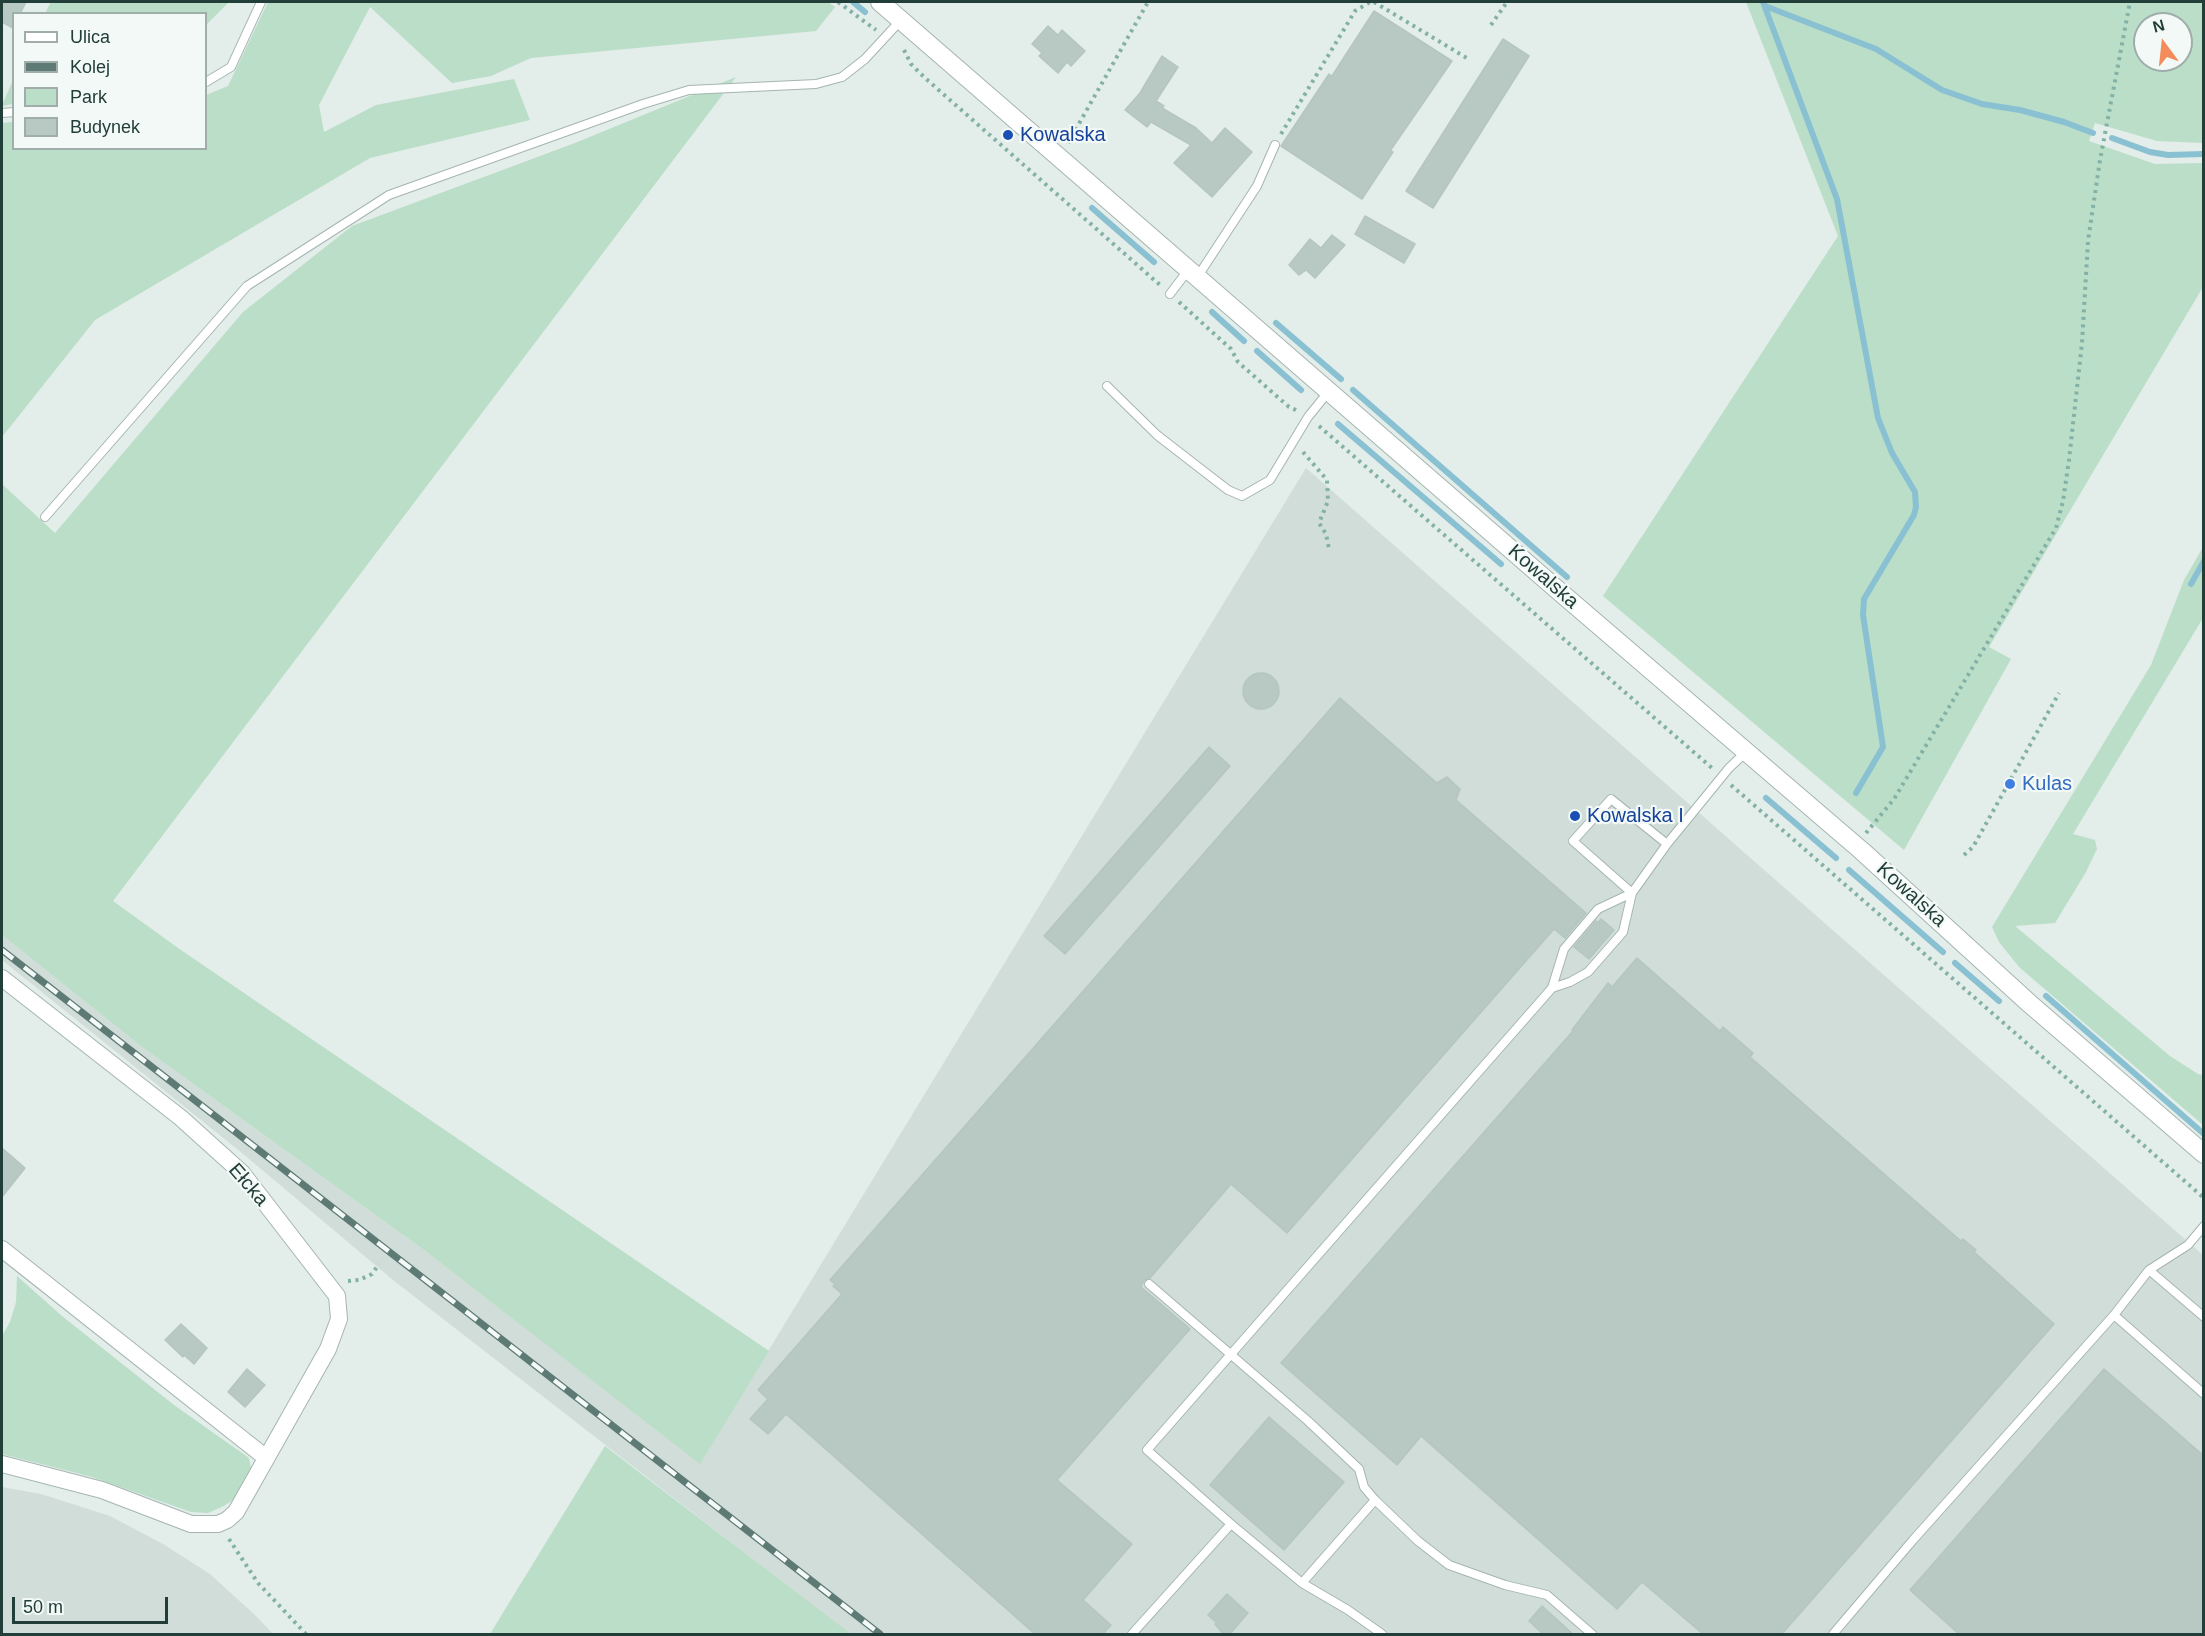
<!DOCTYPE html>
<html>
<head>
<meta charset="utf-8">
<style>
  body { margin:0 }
  #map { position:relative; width:2205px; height:1636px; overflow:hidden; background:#e3ede9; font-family:Arial,sans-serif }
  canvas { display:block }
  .frame { position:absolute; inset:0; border:3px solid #223e39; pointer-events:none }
  .legend { position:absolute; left:12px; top:12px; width:195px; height:138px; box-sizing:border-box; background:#f3f9f7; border:2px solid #9faeab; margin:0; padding:8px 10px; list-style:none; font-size:18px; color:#223e39 }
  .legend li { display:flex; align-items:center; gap:12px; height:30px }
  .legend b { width:30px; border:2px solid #9faeab }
  .north { position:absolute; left:2133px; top:12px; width:60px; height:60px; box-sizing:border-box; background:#f3f9f7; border:2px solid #9faeab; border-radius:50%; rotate:345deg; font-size:16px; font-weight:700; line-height:24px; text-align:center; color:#223e39 }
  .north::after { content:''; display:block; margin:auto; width:21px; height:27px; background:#f38c5a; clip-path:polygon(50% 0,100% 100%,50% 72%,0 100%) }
  .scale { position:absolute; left:12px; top:1597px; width:156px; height:27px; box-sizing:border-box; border:3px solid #223e39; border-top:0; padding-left:8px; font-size:18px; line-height:21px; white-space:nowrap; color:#223e39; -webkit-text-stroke:4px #f3f9f7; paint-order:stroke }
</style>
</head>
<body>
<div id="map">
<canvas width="2205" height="1636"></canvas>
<div class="frame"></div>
<ul class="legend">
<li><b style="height:8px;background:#fff"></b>Ulica</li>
<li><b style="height:8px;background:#5d7a74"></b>Kolej</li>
<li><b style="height:16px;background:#bbdec8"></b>Park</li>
<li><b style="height:16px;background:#b8c8c2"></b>Budynek</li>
</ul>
<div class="north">N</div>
<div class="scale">50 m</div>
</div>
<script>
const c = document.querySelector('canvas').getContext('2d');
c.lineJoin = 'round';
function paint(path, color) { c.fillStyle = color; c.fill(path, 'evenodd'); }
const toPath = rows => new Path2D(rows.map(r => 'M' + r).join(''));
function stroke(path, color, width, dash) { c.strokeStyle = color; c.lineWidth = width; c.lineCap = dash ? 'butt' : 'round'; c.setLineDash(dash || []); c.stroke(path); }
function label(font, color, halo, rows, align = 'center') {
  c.font = font + ' Arial,sans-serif'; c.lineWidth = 4.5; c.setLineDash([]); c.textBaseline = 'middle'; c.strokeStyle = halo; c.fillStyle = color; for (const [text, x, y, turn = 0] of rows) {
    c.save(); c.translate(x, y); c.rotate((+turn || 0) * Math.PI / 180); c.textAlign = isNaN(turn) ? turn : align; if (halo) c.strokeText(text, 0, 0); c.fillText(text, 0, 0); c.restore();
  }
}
const built = toPath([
  [1306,468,2203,1255,2203,1634,849,1634,393,1280,242,1153,2,960,2,935,142,1047,424,1250,700,1463],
  [2,1487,41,1494,110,1516,163,1544,210,1574,256,1616,273,1634,2,1634]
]);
const green = toPath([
  [51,2,229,2,206,25,206,14,45,13],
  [268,2,828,2,835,7,816,31,531,58,491,76,452,83,370,7,319,105,324,132,376,105,514,79,530,120,370,158,95,320,2,437,2,123,13,122,14,148,206,148,206,95,228,86],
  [1746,2,2203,2,2203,143,2157,141,2095,123,2089,141,2155,164,2203,163,2203,287,1989,647,2011,659,1904,850,1603,596,1838,236],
  [2145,24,2181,24,2181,60,2145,60],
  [736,77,113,901,178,948,769,1351,700,1464,424,1250,142,1047,2,935,2,484,55,533,243,312,352,226,575,143],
  [13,80,13,104,2,106,2,105],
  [2203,547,2203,618,2073,834,2095,840,2097,849,2086,872,2055,923,2015,926,2170,1056,2198,1074,2203,1075,2203,1125,2019,967,1999,942,1992,927,2151,665,2184,580],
  [17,1276,62,1316,174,1405,249,1458,251,1468,245,1485,236,1498,224,1506,208,1513,191,1512,92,1477,2,1454,2,1336,10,1322,16,1302],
  [605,1446,678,1502,851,1634,490,1634]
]);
const stream = toPath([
  [853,2,865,12],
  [1763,2,1837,199,1878,418,1892,453,1915,492,1916,507,1914,515,1864,599,1863,615,1883,747,1856,793],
  [1765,6,1876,49,1942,90,1982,104,2020,110,2064,122,2093,133],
  [2112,138,2150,152,2168,155,2204,154],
  [1092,208,1154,262],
  [1212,312,1244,341],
  [1276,323,1341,379],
  [1257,351,1301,390],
  [1353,390,1567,577],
  [1338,424,1501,564],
  [2191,584,2204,561],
  [1766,798,1836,858],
  [1849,870,1943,952],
  [1955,963,1999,1001],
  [2046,996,2204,1134]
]);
const building = toPath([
  [2,2,26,2,20,14,14,14,13,28,2,22,2,2],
  [1374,11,1452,61,1390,151,1393,152,1362,199,1281,146,1329,74,1332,76,1374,11],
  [1048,26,1058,35,1062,30,1085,51,1071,66,1067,62,1058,73,1039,56,1042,53,1032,44,1048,26],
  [1503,39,1529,56,1433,208,1406,191,1503,39],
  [1162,56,1178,67,1156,101,1164,106,1162,108,1196,128,1212,143,1225,128,1252,152,1212,197,1174,163,1191,145,1151,122,1147,127,1125,110,1140,93,1162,56],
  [1365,216,1415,244,1404,263,1355,234,1365,216],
  [1332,235,1345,245,1315,278,1306,270,1299,275,1289,265,1310,239,1321,248,1332,235],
  '1243 691a18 18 0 1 1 36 0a18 18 0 1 1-36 0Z',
  [1340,698,1437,783,1447,777,1460,789,1456,800,1586,913,1565,938,1554,929,1287,1233,1231,1184,1150,1278,1144,1280,1141,1287,1190,1329,1057,1480,1132,1544,1083,1600,1111,1625,1102,1635,1036,1635,786,1414,768,1434,750,1419,768,1399,758,1390,842,1294,833,1286,835,1284,830,1280,1340,698],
  [1209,747,1230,766,1065,954,1044,936,1209,747],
  [1601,919,1614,930,1589,959,1574,947,1596,921,1598,923,1601,919],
  [1637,958,1720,1031,1723,1027,1753,1053,1750,1057,1961,1241,1963,1239,1976,1250,1974,1252,2054,1324,1781,1635,1704,1635,1642,1582,1617,1609,1421,1436,1397,1465,1281,1363,1573,1031,1572,1030,1608,983,1612,987,1637,958],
  [2,1148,25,1168,2,1197,2,1148],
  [181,1324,207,1348,194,1364,184,1355,183,1357,165,1340,181,1324],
  [247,1369,265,1385,245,1407,228,1392,247,1369],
  [2104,1369,2204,1456,2204,1635,1960,1635,1910,1590,2104,1369],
  [1269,1417,1344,1482,1284,1550,1210,1485,1269,1417],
  [1227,1594,1248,1613,1229,1635,1224,1635,1215,1624,1217,1623,1208,1615,1227,1594],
  [1542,1606,1574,1635,1544,1635,1529,1621,1542,1606]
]);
const path = toPath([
  [838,2,876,30],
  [1374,2,1470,60],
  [1491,25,1507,2],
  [904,50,911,64,925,78,1160,285],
  [1281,134,1355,11,1370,2],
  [1068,143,1148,2],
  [1179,302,1231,349,1238,362,1289,407,1296,410],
  [1319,426,1712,768],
  [1303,452,1327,480,1328,501,1319,523,1326,534,1329,549],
  [1731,785,2204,1198],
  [1866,833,1894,799,2056,528,2063,501,2069,460,2082,343,2088,241,2100,160,2130,2],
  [1964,855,1973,847,2059,693],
  [348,1281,359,1280,372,1274,379,1264],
  [229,1539,258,1583,306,1634]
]);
const service = toPath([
  [206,82,231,67,261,2],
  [2,113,14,112],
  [1198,276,1257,186,1275,145],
  [1170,294,1189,269],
  [1107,386,1157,435,1228,490,1242,496,1270,480,1308,417,1329,391],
  [45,517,247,286,389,195,643,104,689,90,816,84,842,77,865,59,901,20],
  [1632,893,1573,841,1611,799,1667,844],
  [1552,988,1570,982,1588,972,1623,932,1632,893,1667,844,1729,768,1747,751],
  [2149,1270,2204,1317],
  [1149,1284,1308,1421,1359,1469,1364,1487,1375,1500,1418,1541,1449,1565,1505,1585,1547,1595,1592,1634],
  [2114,1315,2204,1394],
  [1302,1583,1375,1500],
  [1132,1634,1231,1524],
  [1382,1634,1348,1610,1302,1583,1231,1524,1147,1450,1552,988,1564,949,1598,909,1632,893],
  [1833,1634,1913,1540,2114,1315,2149,1270,2188,1245,2204,1226]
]);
const minor = toPath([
  [2,978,181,1118,242,1173,337,1296,339,1319,328,1349,236,1512,227,1520,218,1524,191,1524,102,1490,2,1464],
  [2,1249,265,1457]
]);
const tertiary = toPath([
  [880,2,1560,592,1862,851,2030,1004,2204,1154]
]);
const rail = toPath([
  [2,950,880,1634]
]);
const markers = [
  [1008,135,6,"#1a4fb4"],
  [2010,784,6,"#3f7fe0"],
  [1575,816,6,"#1a4fb4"]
];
const transitNames = [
  ["Kowalska",1020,135],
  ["Kowalska I",1587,816]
];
const streetNames = [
  ["Kowalska",1543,577,41],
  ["Kowalska",1911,895,42],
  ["Ełcka",248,1185,49]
];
const shopNames = [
  ["Kulas",2022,784]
];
paint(built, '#d1ddd8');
paint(green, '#bbdec8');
stroke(stream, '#8ac1d2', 6);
paint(building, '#b8c8c2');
stroke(building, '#b5c6c1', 1.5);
stroke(service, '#a5b5b1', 10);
stroke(minor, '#a5b5b1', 18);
stroke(tertiary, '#a5b5b1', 20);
stroke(path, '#83b1a6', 4, [3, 4.5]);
stroke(service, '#fff', 8);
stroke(minor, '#fff', 16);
stroke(tertiary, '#fff', 18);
stroke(rail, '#5d7a74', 7);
stroke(rail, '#f3f9f7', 4.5, [14]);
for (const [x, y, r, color] of markers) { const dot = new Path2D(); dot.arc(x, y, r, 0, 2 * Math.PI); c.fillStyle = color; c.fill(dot); stroke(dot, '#f3f9f7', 2); }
label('20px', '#164399', '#f3f9f7', transitNames, 'left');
label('20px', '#223e39', '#f3f9f7', streetNames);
label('20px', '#366cbe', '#f3f9f7', shopNames, 'left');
</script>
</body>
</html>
